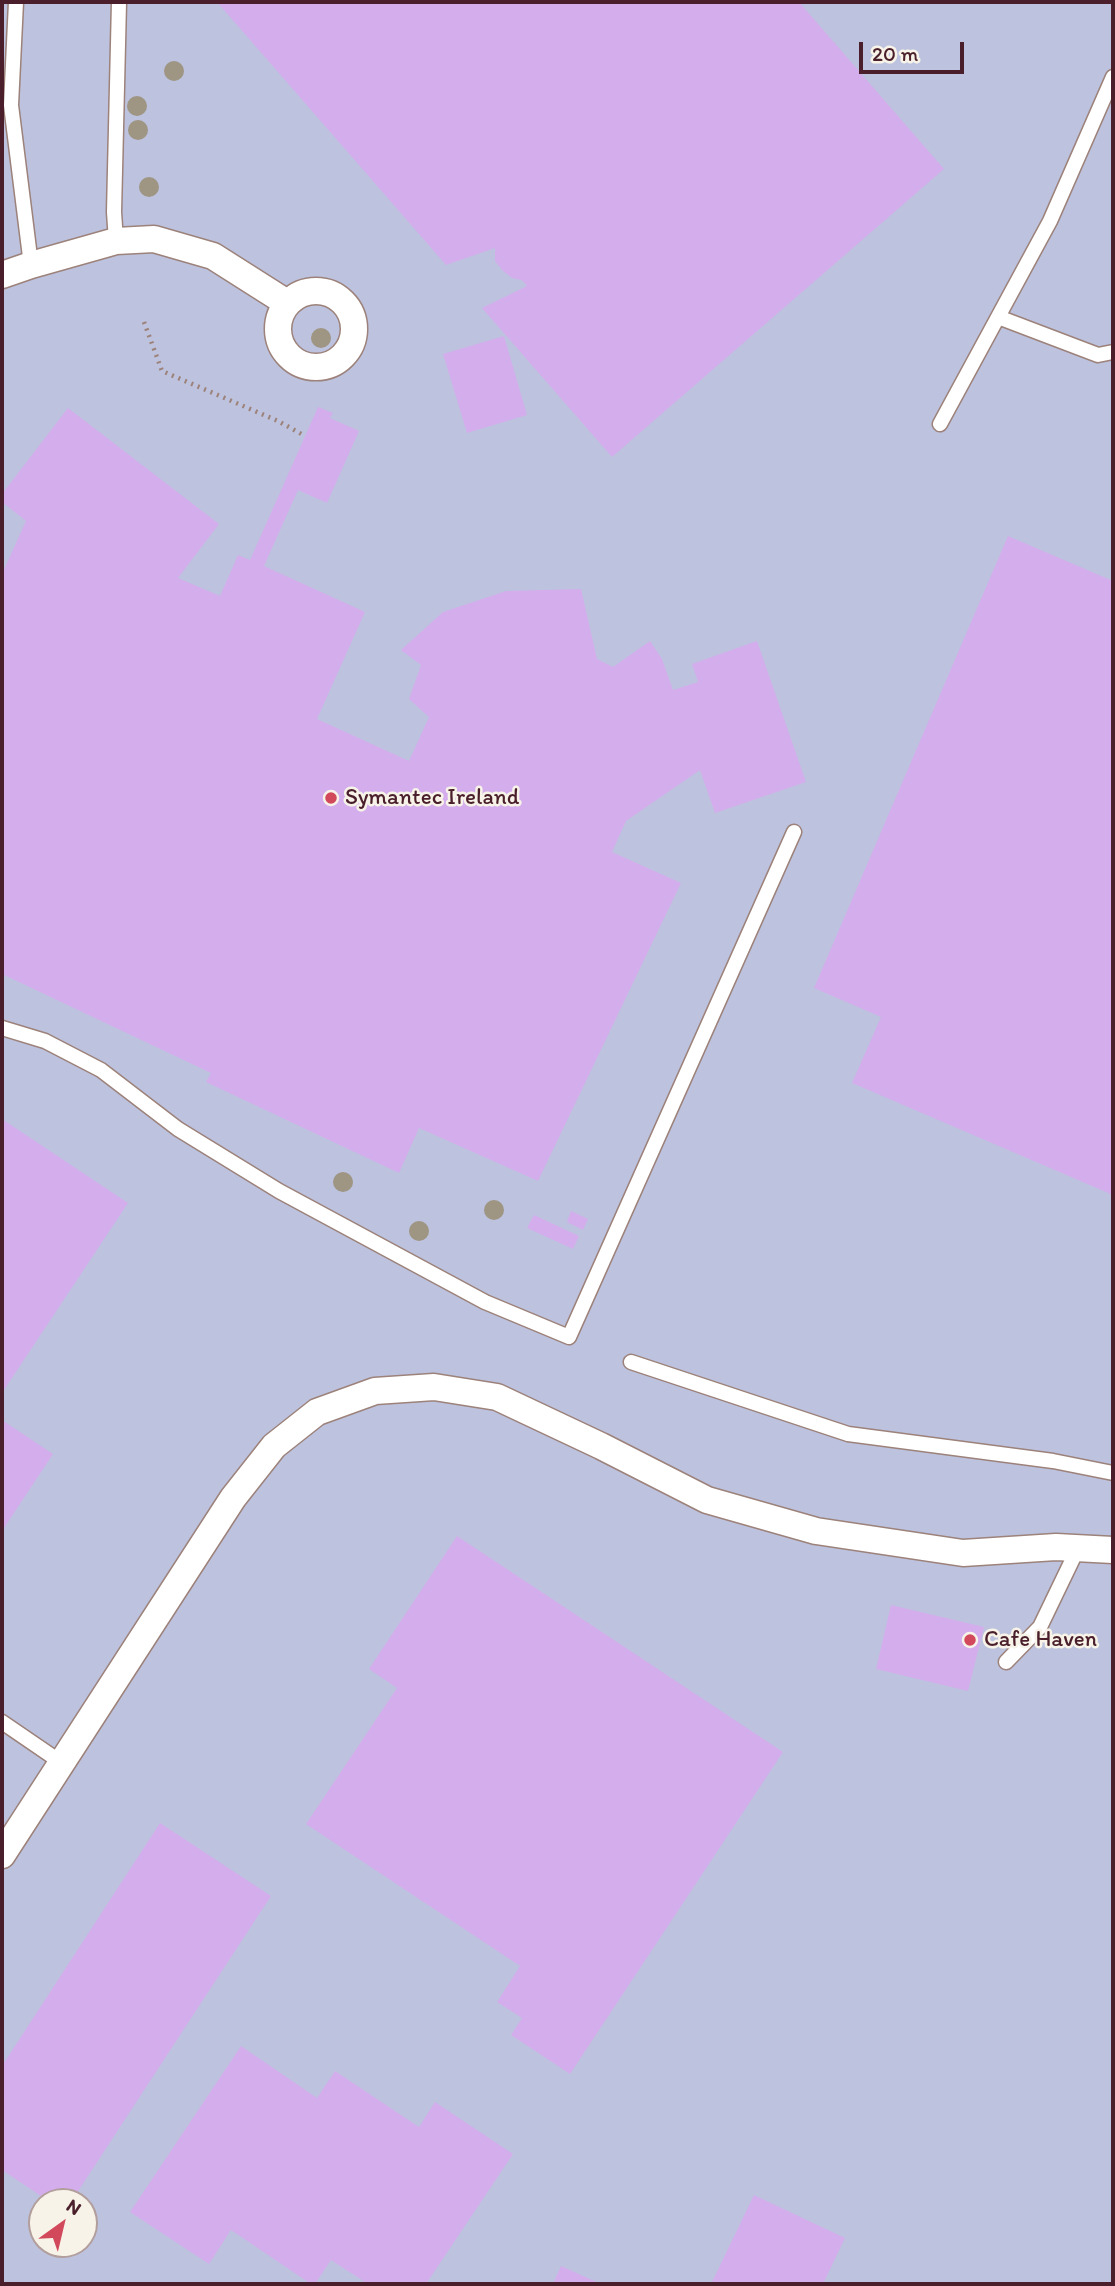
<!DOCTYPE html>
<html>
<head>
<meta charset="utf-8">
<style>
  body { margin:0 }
  #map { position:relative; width:1115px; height:2286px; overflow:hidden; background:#eee5c9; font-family:Itim,sans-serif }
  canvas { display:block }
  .frame { position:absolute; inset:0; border:4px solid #4a1f2b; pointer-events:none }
  .north { position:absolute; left:28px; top:2188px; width:70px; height:70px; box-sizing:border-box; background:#f7f3e8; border:2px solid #b29e9c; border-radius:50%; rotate:34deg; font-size:19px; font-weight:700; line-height:28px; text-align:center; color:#4a1f2b }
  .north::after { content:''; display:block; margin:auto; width:24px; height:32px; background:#d1495b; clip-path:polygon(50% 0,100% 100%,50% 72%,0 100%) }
  .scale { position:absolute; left:859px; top:42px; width:105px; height:32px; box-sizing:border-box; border:4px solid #4a1f2b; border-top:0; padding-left:9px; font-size:21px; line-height:24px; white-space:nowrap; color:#4a1f2b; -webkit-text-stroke:5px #f7f3e8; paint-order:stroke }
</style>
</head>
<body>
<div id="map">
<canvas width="1115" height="2286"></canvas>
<div class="frame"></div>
<div class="north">N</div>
<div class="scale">20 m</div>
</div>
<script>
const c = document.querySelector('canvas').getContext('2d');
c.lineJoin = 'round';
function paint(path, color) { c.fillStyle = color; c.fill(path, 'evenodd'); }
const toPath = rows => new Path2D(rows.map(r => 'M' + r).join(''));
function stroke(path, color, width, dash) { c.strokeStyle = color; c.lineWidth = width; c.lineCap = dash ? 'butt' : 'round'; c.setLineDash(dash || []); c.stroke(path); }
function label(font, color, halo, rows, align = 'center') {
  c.font = font + ' Itim,sans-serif'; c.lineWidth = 5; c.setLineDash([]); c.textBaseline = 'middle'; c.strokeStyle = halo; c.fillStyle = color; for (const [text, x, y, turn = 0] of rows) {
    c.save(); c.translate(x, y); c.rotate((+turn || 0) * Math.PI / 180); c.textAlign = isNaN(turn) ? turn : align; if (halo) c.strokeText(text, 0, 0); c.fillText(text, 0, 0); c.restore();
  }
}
const industrial = toPath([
  [2,2,1113,2,1113,2284,2,2284],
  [42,2202,84,2202,84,2244,42,2244]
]);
const building = toPath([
  [217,2,799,2,944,169,612,457,482,308,527,286,522,280,512,278,503,271,495,261,495,248,446,265],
  [504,336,527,415,467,433,443,354],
  [318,407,333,413,330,418,359,431,327,503,298,490,264,566,365,612,317,719,409,761,429,717,409,699,421,665,401,650,443,612,506,591,581,589,597,659,613,667,650,641,662,659,673,690,698,682,692,664,757,641,806,782,715,813,700,770,626,821,612,852,681,883,538,1181,419,1128,399,1173,206,1082,211,1073,2,974,2,574,26,521,2,502,2,494,68,408,219,524,178,578,220,596,238,555,250,560],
  [1008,536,1113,581,1113,1195,852,1083,881,1017,814,988],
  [2,1119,128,1203,2,1393],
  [571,1211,588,1219,583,1230,567,1222],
  [534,1215,579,1236,573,1249,527,1228],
  [2,1420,53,1454,2,1531],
  [457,1536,783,1752,570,2074,511,2035,522,2018,497,2002,520,1966,306,1824,397,1688,369,1669],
  [891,1605,984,1627,968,1691,876,1669],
  [160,1823,271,1896,71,2202,50,2202,2,2170,2,2066],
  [241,2046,317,2098,335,2071,419,2127,435,2102,513,2154,426,2284,368,2284,331,2260,315,2284,311,2284,231,2230,209,2264,130,2212],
  [754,2195,845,2238,823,2284,711,2284],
  [561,2266,601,2284,553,2284]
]);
const path = toPath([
  [144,322,162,371,278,421,305,436]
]);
const lane = toPath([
  [16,2,11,105,31,265],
  [116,241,114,212,119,2],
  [998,317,1098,355,1113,352],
  [940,424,1050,221,1113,77],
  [2,1028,45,1041,101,1070,178,1129,279,1191,485,1302,569,1337,794,832],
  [631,1362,848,1434,1053,1461,1113,1473],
  [1006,1662,1040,1627,1078,1548],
  [2,1722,62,1763]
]);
const street = toPath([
  [2,275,31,265,116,241,154,239,213,256,287,303],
  '278 329a38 38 0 1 1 76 0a38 38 0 1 1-76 0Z',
  [2,1855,233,1498,274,1446,317,1412,375,1391,434,1387,497,1397,601,1446,707,1500,816,1531,963,1553,1056,1547,1113,1550]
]);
const trees = [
  [174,71],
  [137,106],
  [138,130],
  [149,187],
  [321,338],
  [343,1182],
  [494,1210],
  [419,1231]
];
const markers = [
  [331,798,7,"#d1495b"],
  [970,1640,7,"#d1495b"]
];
const poiNames = [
  ["Symantec Ireland",345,798],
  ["Cafe Haven",984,1640]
];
paint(industrial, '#bdc3de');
paint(building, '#d4aded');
stroke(lane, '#9c827a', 17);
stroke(street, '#9c827a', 29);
stroke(path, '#9c827a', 4.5, [2, 5]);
stroke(lane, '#fff', 14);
stroke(street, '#fff', 26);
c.fillStyle = '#9e9582';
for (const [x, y] of trees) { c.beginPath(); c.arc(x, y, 10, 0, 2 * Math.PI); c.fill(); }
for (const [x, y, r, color] of markers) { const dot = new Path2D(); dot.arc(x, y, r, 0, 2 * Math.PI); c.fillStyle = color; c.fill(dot); stroke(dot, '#f7f3e8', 2.5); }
label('23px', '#4a1f2b', '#f7f3e8', poiNames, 'left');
</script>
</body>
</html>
